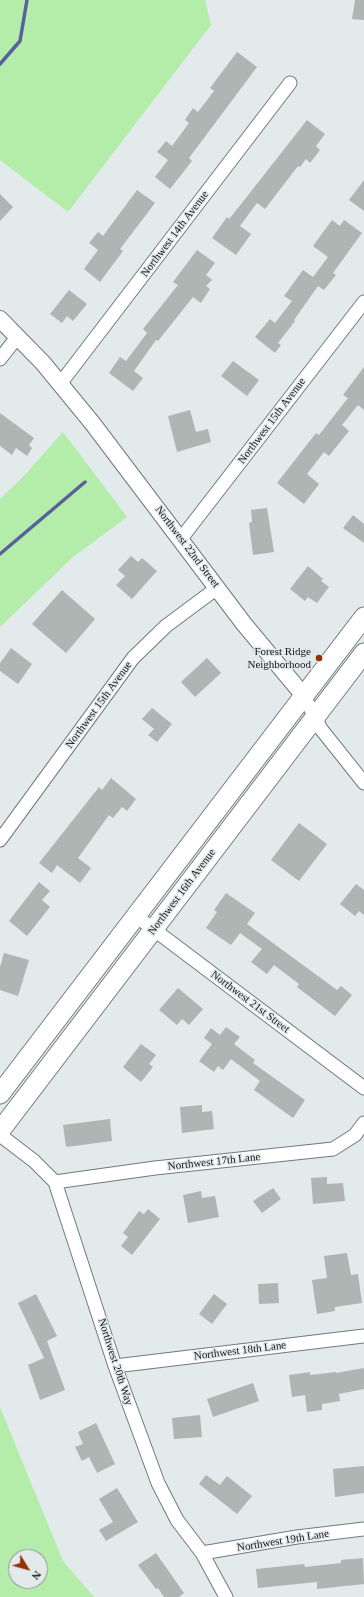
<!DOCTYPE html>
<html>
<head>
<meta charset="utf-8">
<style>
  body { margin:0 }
  #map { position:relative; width:364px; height:1597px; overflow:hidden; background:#e2eaeb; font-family:"Times New Roman",serif }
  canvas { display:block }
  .north { position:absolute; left:8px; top:1549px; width:40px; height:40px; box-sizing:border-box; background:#e2eaeb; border:1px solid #909596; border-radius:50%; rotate:127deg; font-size:11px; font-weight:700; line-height:16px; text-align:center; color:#141617 }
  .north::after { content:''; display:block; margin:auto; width:14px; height:18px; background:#953003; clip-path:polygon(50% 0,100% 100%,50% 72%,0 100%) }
</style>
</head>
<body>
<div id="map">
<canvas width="364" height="1597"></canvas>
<div class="north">N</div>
</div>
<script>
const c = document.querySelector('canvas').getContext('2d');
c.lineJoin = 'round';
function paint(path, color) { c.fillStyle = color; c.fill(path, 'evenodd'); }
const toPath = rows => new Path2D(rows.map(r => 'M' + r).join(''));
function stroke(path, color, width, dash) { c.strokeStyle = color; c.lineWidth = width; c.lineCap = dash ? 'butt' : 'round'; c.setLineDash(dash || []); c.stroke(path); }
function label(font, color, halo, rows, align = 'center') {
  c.font = font + ' "Times New Roman",serif'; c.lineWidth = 3; c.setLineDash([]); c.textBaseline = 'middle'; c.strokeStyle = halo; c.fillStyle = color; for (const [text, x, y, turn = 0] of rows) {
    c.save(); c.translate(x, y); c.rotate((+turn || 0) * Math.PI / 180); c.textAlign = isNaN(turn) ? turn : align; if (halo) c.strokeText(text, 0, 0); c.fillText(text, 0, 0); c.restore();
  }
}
const green = toPath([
  [0,0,205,0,211,25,68,212,0,160],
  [63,432,127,517,73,557,0,627,0,499,24,476],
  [0,1407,63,1561,94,1597,0,1597],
  [16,1557,40,1557,40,1581,16,1581]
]);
const stream = toPath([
  [0,64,20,41,27,0],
  [0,554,85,482]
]);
const building = toPath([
  [355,0,364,0,364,20,352,19],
  [237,52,257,67,189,158,192,161,170,189,155,177,168,160,157,152,166,141,172,146,189,123,185,120,193,108,198,112,214,91,210,88],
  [307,120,325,134,316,146,320,150,310,163,306,159,300,167,298,166,265,209,257,203,240,226,251,234,236,255,212,238,227,217,229,219,238,208],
  [364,180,364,211,349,200],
  [137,190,155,203,120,249,123,251,100,282,84,269,98,250,89,243,98,232,103,236],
  [0,194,13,207,0,221],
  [332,220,340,226,344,220,362,233,333,273,336,275,324,290,318,286,294,320,295,321,278,343,281,345,275,353,255,337,270,319,275,323,292,301,284,296,303,270,313,277,328,257,313,246],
  [197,250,215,263,206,275,212,280,206,286,210,289,201,303,193,297,158,341,156,340,134,371,143,378,133,391,109,373,120,357,126,361,147,333,143,329,178,285,173,282],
  [69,290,87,304,73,321,67,316,62,323,50,314],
  [233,361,259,380,247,396,221,376],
  [364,367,364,410,358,405,342,425,349,431,329,456,324,452,307,474,319,484,304,504,277,483,316,433,319,435,348,398,343,395],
  [190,410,196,432,208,429,211,442,177,452,168,416],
  [0,413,34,438,29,445,32,448,27,456,16,448,12,455,0,446],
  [267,508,274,552,253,555,249,523,252,522,251,510],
  [353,515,364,524,364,543,343,528],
  [131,556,138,562,142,558,157,571,132,599,116,585,125,576,118,570],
  [308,566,323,579,321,581,329,587,317,603,308,597,305,601,290,589],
  [62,590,95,619,66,653,32,624],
  [11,648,32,664,18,684,0,671,0,663],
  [207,658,221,673,195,697,181,682],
  [152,708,172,724,157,742,148,735,154,729,142,719],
  [111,778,136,799,127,811,122,807,113,818,109,815,78,858,91,868,80,883,57,865,52,873,39,863,99,787,102,790],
  [299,823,327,844,299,881,271,860],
  [39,882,50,891,42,900,50,907,27,936,9,921],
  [356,884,364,890,364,915,359,911,355,916,340,904],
  [226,893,255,913,247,924,337,990,341,986,352,995,335,1016,297,987,299,984,274,965,267,974,251,962,262,949,240,933,231,945,206,928,217,912,214,910],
  [4,953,29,960,18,996,0,990,0,967],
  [178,988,203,1009,189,1025,182,1019,177,1025,159,1010],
  [226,1027,240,1037,234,1044,255,1060,253,1063,305,1100,293,1118,254,1090,260,1081,231,1059,223,1070,218,1066,214,1072,199,1061,212,1044,204,1038,211,1028,220,1035],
  [141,1044,156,1055,149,1064,153,1067,141,1082,123,1067],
  [202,1105,202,1112,212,1111,214,1129,182,1133,180,1107],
  [110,1119,112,1141,66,1147,63,1125],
  [327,1177,327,1184,343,1183,345,1201,313,1204,311,1178],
  [273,1188,281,1199,262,1213,253,1201],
  [201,1191,202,1198,215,1196,219,1217,188,1223,183,1195],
  [148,1209,160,1219,132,1255,121,1246,128,1237,123,1233,139,1211,144,1214],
  [347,1253,351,1275,358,1274,362,1303,335,1307,335,1311,317,1314,312,1280,327,1278,324,1256],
  [278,1283,279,1303,259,1304,258,1284],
  [36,1294,57,1336,47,1341,65,1390,40,1400,28,1365,44,1358,18,1303],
  [214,1294,227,1304,212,1324,199,1314],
  [364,1368,364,1389,339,1394,340,1401,322,1404,322,1410,307,1412,305,1395,292,1397,289,1375,310,1372,310,1375,336,1372,336,1373],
  [253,1383,259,1401,213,1417,207,1399],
  [200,1415,202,1437,174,1439,172,1418],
  [96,1423,115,1464,97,1473,89,1457,82,1461,75,1447,83,1444,78,1432],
  [364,1466,364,1493,335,1497,333,1469],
  [206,1475,220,1485,227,1476,252,1496,237,1514,199,1484],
  [117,1488,138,1522,106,1541,99,1530,113,1522,99,1499],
  [156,1553,184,1593,179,1597,164,1597,158,1588,156,1589,138,1565],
  [363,1558,364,1584,317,1589,317,1582,258,1588,256,1569,304,1564,305,1567,341,1563,341,1560]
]);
const minor = toPath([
  [0,359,18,336],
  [60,384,290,83],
  [180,540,364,302],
  [304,696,321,729,364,783],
  [0,840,133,658,166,626,217,588],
  [136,916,364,1088],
  [0,1135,34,1161,55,1182,115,1366,158,1483,177,1520,202,1553,226,1597],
  [55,1182,155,1168,333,1149,355,1135,364,1123],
  [115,1366,364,1336],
  [202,1553,297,1537,364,1529]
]);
const tertiary = toPath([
  [0,319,43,363,93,424,244,624,304,696]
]);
const secondary = toPath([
  [0,1094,364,617],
  [0,1131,364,653]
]);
const markers = [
  [319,658,4,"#953003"]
];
const streetNames = [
  ["Northwest 14th Avenue",175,234,-53],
  ["Northwest 15th Avenue",272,421,-53],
  ["Northwest 22nd Street",187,547,53],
  ["Northwest 15th Avenue",99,705,-54],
  ["Northwest 16th Avenue",182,892,-53],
  ["Northwest 21st Street",250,1002,37],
  ["Northwest 17th Lane",214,1162,-6],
  ["Northwest 18th Lane",240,1351,-7],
  ["Northwest 20th Way",115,1362,72],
  ["Northwest 19th Lane",283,1541,-9]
];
const poiNames = [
  ["Forest Ridge",311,652],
  ["Neighborhood",311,665]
];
paint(green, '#b4ecaa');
stroke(stream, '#59619d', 3.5);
paint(building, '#aeb5b3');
stroke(minor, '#73797b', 15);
stroke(tertiary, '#73797b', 18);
stroke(secondary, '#73797b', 21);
stroke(minor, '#fff', 13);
stroke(tertiary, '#fff', 16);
stroke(secondary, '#fff', 19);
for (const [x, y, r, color] of markers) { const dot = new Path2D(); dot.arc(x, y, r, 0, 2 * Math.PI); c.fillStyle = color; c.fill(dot); stroke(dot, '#e2eaeb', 1.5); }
label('11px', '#141617', '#e2eaeb', streetNames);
label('11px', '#141617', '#e2eaeb', poiNames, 'right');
</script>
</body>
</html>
